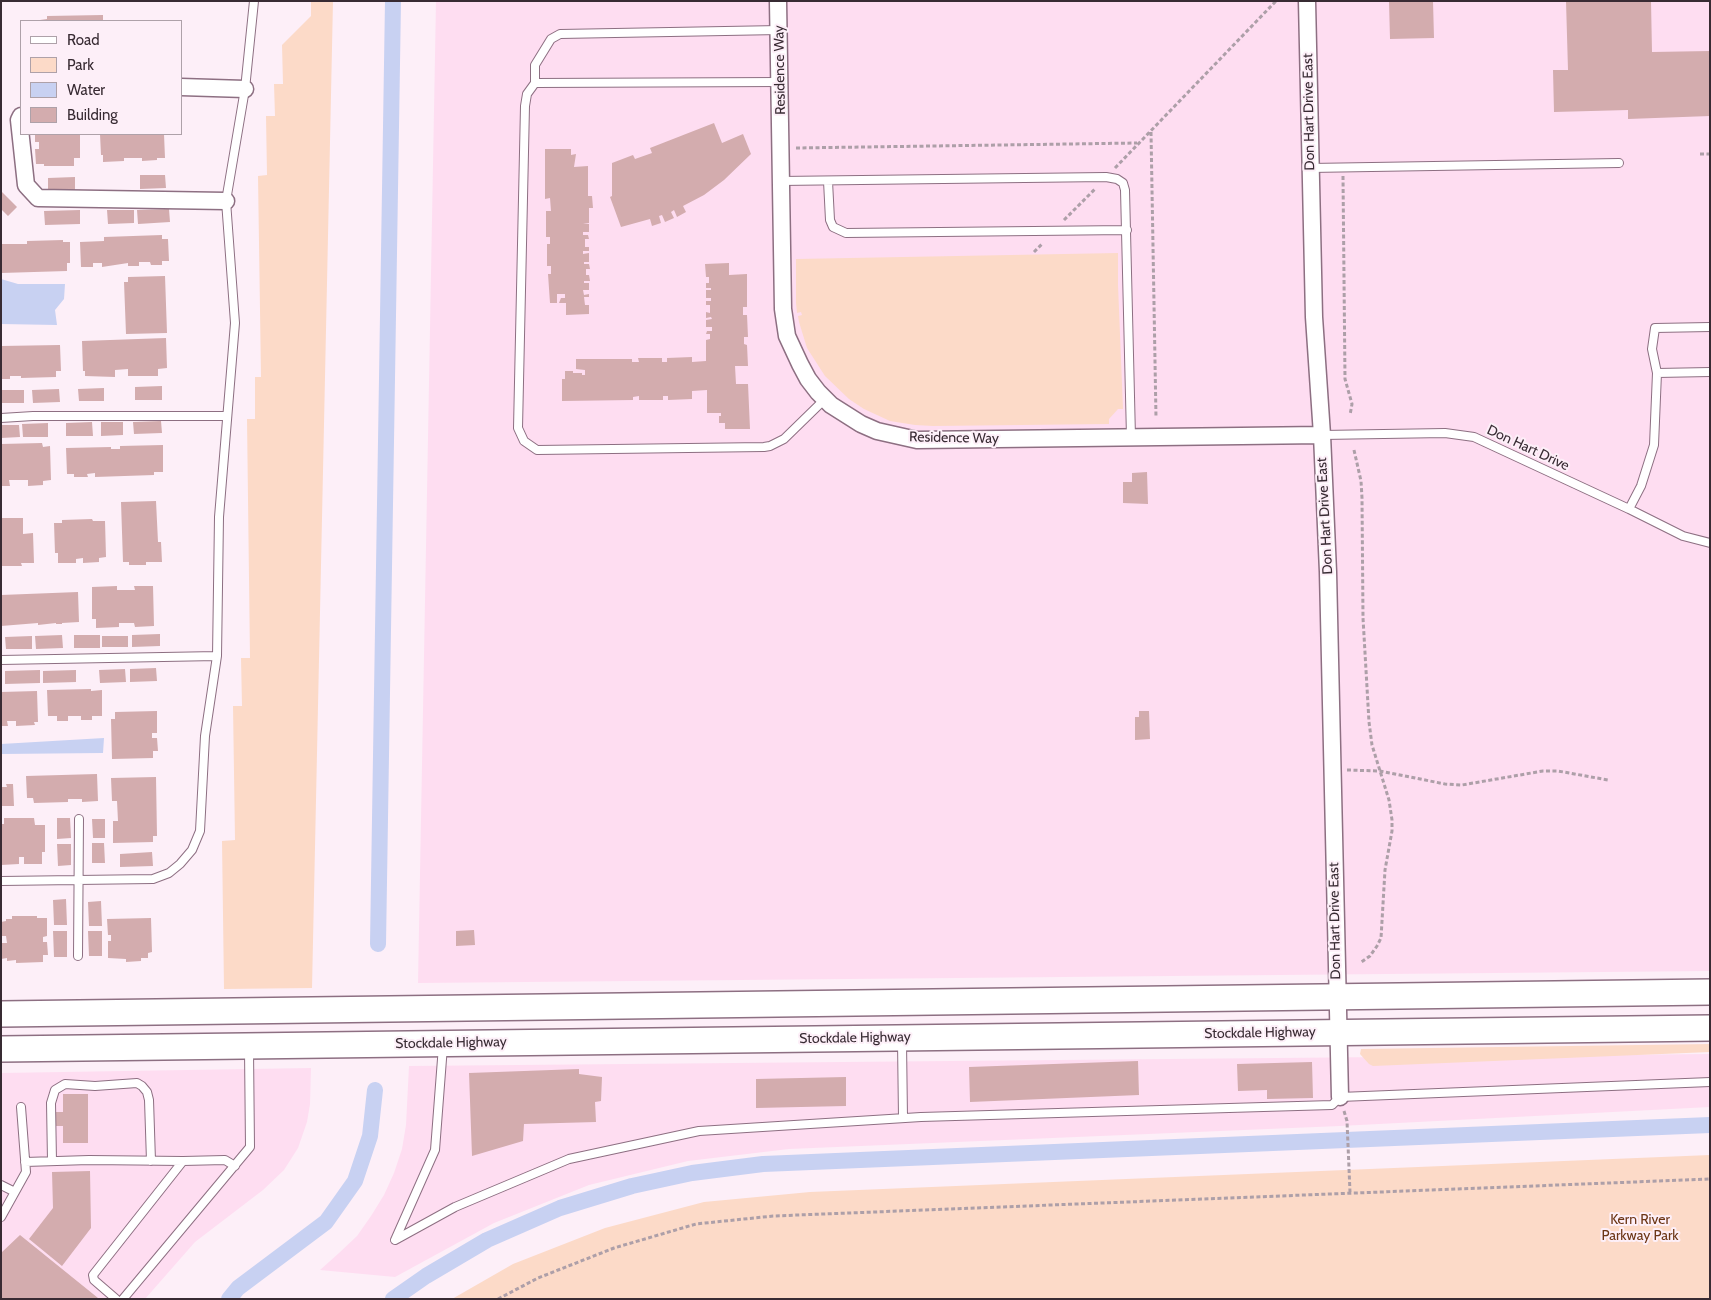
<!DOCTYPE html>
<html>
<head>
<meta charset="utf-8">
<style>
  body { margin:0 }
  #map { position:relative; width:1711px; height:1300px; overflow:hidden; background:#fdeff8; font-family:Cabin,sans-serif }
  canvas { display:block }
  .frame { position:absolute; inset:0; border:2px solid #382b33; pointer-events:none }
  .legend { position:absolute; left:20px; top:20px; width:162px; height:115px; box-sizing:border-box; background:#fdeff8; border:1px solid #aea1a9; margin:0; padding:6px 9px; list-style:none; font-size:15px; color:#382b33 }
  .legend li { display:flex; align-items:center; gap:10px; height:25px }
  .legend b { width:25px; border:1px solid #aea1a9 }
</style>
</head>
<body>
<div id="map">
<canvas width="1711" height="1300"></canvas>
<div class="frame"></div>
<ul class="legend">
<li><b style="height:6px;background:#fff"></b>Road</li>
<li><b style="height:14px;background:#fcdac8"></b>Park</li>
<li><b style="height:14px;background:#c8d1f2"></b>Water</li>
<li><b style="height:14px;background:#d3acae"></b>Building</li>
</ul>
</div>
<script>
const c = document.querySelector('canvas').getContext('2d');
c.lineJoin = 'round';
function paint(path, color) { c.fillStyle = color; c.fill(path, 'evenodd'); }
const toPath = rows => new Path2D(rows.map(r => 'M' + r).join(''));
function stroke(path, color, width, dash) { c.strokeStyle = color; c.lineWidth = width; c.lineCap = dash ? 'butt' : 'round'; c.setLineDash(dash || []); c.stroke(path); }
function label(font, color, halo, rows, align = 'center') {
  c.font = font + ' Cabin,sans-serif'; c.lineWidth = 4; c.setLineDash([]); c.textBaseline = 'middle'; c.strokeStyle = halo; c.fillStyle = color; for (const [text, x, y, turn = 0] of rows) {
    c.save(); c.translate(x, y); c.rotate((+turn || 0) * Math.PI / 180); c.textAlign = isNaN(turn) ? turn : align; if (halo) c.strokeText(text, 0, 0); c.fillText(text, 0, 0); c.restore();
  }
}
const built = toPath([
  [436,1,1710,1,1710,971,418,983],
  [1710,1054,1710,1107,1340,1126,789,1149,688,1161,589,1185,494,1223,395,1277,320,1270,339,1253,357,1236,371,1216,384,1195,394,1173,402,1149,406,1125,409,1066],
  [311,1068,310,1104,307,1122,298,1148,284,1170,263,1190,195,1242,145,1299,1,1299,1,1073]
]);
const green = toPath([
  [311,1,333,1,312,988,224,989,222,841,235,840,233,706,242,706,241,658,250,658,247,419,255,419,255,377,261,377,258,176,267,175,266,116,275,116,274,84,283,84,282,45,311,16],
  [1118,253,1118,285,1123,409,1118,409,1109,419,1109,424,933,426,915,425,890,421,864,409,849,399,825,376,807,348,799,322,798,316,802,315,801,312,797,313,796,303,796,259],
  [1710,1044,1710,1052,1373,1066,1369,1064,1360,1054,1361,1049],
  [1710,1155,1710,1299,452,1299,513,1264,605,1228,704,1202,810,1192]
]);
const water = toPath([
  [1,279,18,284,65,284,64,299,55,310,57,325,1,324],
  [104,738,103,753,1,754,1,744]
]);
const canal = toPath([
  [378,944,393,1],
  [229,1299,238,1288,326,1222,355,1181,370,1136,375,1090],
  [393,1299,426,1276,487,1240,560,1208,632,1186,692,1173,763,1164,1710,1125]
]);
const building = toPath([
  [1389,1,1433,1,1434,38,1390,39],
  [1566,1,1651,1,1652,52,1710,51,1710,116,1628,119,1628,110,1554,112,1553,70,1568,70],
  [103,15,103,21,40,21,40,20,47,19,47,16],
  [714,123,722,143,743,134,751,154,724,180,704,195,683,206,686,212,677,217,674,210,671,212,674,218,665,222,662,215,659,216,661,223,652,226,650,219,621,227,610,197,612,196,612,163,633,155,635,159,652,153,650,148],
  [35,134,80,134,80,158,74,158,74,166,44,166,44,164,36,164,35,149,39,149,39,142,35,142],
  [100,134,164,134,165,158,157,158,157,160,142,161,142,158,124,158,124,161,103,162,103,155,101,155],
  [545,149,571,149,571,155,576,154,574,167,588,166,588,196,592,196,593,208,589,208,589,223,583,223,589,224,589,232,583,232,583,235,588,235,589,239,585,239,585,247,589,247,589,251,583,251,583,254,589,253,589,262,584,262,584,264,589,264,590,269,586,269,586,275,589,275,590,281,584,281,584,283,589,283,589,290,583,290,584,295,589,294,589,297,584,297,585,305,589,305,589,314,566,315,566,303,559,303,561,298,565,298,565,294,557,294,557,303,550,303,548,274,551,274,551,266,547,266,547,244,550,244,550,237,546,237,546,211,551,211,550,198,545,199],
  [140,175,165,175,166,188,140,189],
  [75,177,75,190,48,191,48,178],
  [1,191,17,207,8,216,1,209],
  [169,209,170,222,138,224,137,210],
  [80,210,80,224,45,225,44,211],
  [107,210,134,210,134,223,108,224],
  [162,235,162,239,168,239,169,261,162,261,162,265,151,265,150,262,139,262,139,266,128,266,128,263,102,267,102,263,93,263,93,267,81,267,80,242,104,241,104,237],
  [63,240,63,242,70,242,70,263,67,263,67,271,1,273,1,244,27,244,27,241],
  [729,263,729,275,747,274,747,307,743,307,743,315,747,315,748,337,744,337,744,344,747,345,748,366,735,366,736,384,748,384,750,429,725,429,725,423,719,423,719,416,721,416,721,413,707,413,707,390,692,391,692,399,668,400,668,396,663,396,663,400,639,400,639,396,633,397,633,400,562,401,562,379,565,379,565,371,573,371,573,373,582,373,582,375,585,375,585,370,576,369,576,359,632,359,632,362,639,362,638,358,662,358,662,362,667,362,667,358,692,357,692,362,706,361,706,340,710,339,710,334,706,334,707,331,712,331,712,327,706,327,706,320,712,319,711,317,706,318,706,312,710,313,710,305,706,305,706,301,711,301,711,298,706,298,706,290,711,290,711,288,706,288,706,283,709,283,709,277,706,277,705,264],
  [165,276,167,333,126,334,124,282,128,282,128,277],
  [166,338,167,368,158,369,158,376,128,376,128,369,115,370,115,377,85,376,85,371,83,371,82,341],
  [60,345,61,371,56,371,56,377,21,378,21,376,10,376,10,379,1,379,1,346],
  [162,386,162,400,135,400,135,387],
  [104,388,104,401,79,401,78,389],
  [59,389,60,402,33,403,32,390],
  [1,390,24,390,24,403,1,403],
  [161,421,162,433,134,434,133,422],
  [92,422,93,436,66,436,66,423],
  [101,422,123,422,123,435,101,436],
  [48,423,48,437,23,437,22,424],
  [1,425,19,425,20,437,1,438],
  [42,443,43,447,50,446,51,480,43,481,43,485,28,486,28,480,9,480,10,486,1,486,1,444],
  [163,445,163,472,154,472,154,475,95,477,95,473,87,474,88,477,74,477,74,474,67,474,66,448,111,447,111,449,120,449,120,446],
  [1147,472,1148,504,1123,503,1123,482,1132,482,1132,473],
  [156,501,158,542,161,542,162,562,146,562,146,565,129,565,129,562,123,562,121,502],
  [1,518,23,518,23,534,33,533,34,563,21,563,22,566,1,566],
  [92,519,93,521,105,521,106,557,99,558,99,562,83,563,83,558,76,559,76,563,58,563,58,553,55,553,54,523,62,523,62,520],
  [117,586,117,590,135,590,134,586,153,586,154,626,135,627,134,623,119,623,119,627,96,628,96,619,92,619,92,587],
  [78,592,79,622,62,623,62,624,56,624,56,623,38,625,38,623,1,626,1,595],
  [160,634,160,646,132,647,132,635],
  [62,635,63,648,36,649,35,636],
  [74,635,100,635,100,648,74,648],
  [32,636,32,649,6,649,5,637],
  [102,636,128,636,128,647,102,647],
  [156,668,157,681,130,682,130,669],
  [125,669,126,682,100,683,99,670],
  [40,670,40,683,5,684,5,671],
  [76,670,76,682,43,683,43,671],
  [91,689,91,691,102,690,102,716,92,716,92,720,81,720,81,716,68,716,68,721,57,721,57,716,48,716,47,690],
  [37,691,38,722,34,722,35,725,16,726,16,721,7,721,8,726,1,726,1,692],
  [157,711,157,733,152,733,152,738,157,738,158,751,153,751,153,758,112,759,111,719,115,719,115,712],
  [1139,711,1149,711,1150,739,1135,740,1135,717,1139,717],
  [97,774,98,801,82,802,82,799,68,799,68,802,34,803,33,798,27,798,26,776],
  [156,777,157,836,153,836,153,842,113,843,113,821,118,821,117,801,112,801,111,778],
  [6,784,13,784,14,806,1,806,1,787,7,787],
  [4,818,34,818,35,825,45,825,45,852,42,852,42,864,24,864,24,857,19,857,19,864,1,865,1,824,4,824],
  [57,818,70,818,71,838,57,839],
  [92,819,105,819,105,838,93,838],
  [92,843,104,843,105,863,92,863],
  [57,844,71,844,71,865,58,866],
  [152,852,153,866,120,867,120,854],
  [66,899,67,925,54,925,53,900],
  [101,901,102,926,89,926,88,902],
  [12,916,37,916,37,918,47,918,47,936,43,937,43,942,47,942,48,955,43,955,43,962,16,963,16,960,7,961,7,958,1,959,1,943,7,943,6,936,1,936,1,922,6,921,6,919,12,919],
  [151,918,152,952,148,953,148,958,141,958,141,961,126,962,126,959,108,958,108,941,111,941,111,935,108,935,107,919],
  [474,930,475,945,456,946,456,931],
  [53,931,67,931,67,957,54,957],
  [88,931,102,931,102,956,89,956],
  [1138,1061,1139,1095,970,1102,969,1067],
  [1312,1062,1313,1098,1267,1099,1267,1090,1238,1091,1237,1064],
  [579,1069,579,1074,602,1077,601,1101,595,1102,596,1122,524,1124,523,1141,472,1156,469,1073],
  [846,1077,846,1106,756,1108,756,1079],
  [63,1094,88,1094,88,1143,63,1143,63,1126,56,1126,56,1112,63,1112],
  [90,1171,91,1228,62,1266,29,1239,53,1208,52,1172],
  [20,1235,98,1298,98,1299,1,1299,1,1253]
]);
const path = toPath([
  [1151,132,1156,418],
  [796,148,1137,143],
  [1700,154,1710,154],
  [1115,168,1276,1],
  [1343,176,1345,379,1352,404,1350,415],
  [1064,220,1095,189],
  [1034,252,1043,243],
  [1354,450,1361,481,1362,498,1363,618,1369,722,1372,745,1389,800,1392,820,1392,831,1385,870,1381,938,1377,946,1370,956,1360,963],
  [1347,770,1380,771,1445,784,1462,785,1543,771,1558,771,1608,780],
  [1344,1111,1347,1121,1350,1192],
  [498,1299,538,1278,614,1248,696,1224,773,1216,1710,1179]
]);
const lane = toPath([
  [780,30,560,34,551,39,535,65,535,83,780,82],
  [535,83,527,94,525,106,518,428,524,441,537,450,764,447,770,446,784,439,825,399],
  [1310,168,1619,163],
  [780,181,1106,177,1117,179,1123,183,1125,190,1131,437],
  [828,181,830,220,833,227,846,233,1127,230],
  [1657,373,1710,372],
  [1,418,33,416,227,416],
  [1322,435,1445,433,1474,437,1629,509,1683,536,1710,543],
  [1629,509,1641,486,1654,445,1657,373,1652,349,1655,328,1710,327],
  [1,660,217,656],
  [1,881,153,879,169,873,180,864,192,850,200,831,205,736,217,656,219,517,235,323,226,201,245,89,254,1],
  [78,956,79,819],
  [902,1042,903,1118],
  [443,1046,435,1150,395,1240,455,1207,569,1159,699,1131,921,1117,1332,1105,1340,1097,1710,1082],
  [52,1161,51,1103,55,1090,65,1084,95,1086,137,1083,142,1086,147,1092,149,1100,151,1161],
  [25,1162,89,1160,183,1161],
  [1,1185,15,1192],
  [1,1217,26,1172,21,1107],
  [116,1299,94,1280,93,1275,183,1161,225,1160,235,1166],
  [123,1299,250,1147,249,1050]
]);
const street = toPath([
  [778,1,783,309,787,336,800,364,808,379,818,392,831,405,861,424,877,431,917,440,1322,435],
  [1307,1,1314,317,1322,435,1328,572,1340,1097],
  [181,87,245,89],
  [21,116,19,120,26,185,38,198,226,201]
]);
const primary = toPath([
  [1,1014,1710,992],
  [1,1049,1710,1028]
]);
const streetNames = [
  ["Residence Way",780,70,-91],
  ["Don Hart Drive East",1309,112,-91],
  ["Residence Way",954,438,1],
  ["Don Hart Drive",1528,448,25],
  ["Don Hart Drive East",1325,516,-93],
  ["Don Hart Drive East",1335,921,-91],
  ["Stockdale Highway",1260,1033,-1],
  ["Stockdale Highway",855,1038,-1],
  ["Stockdale Highway",451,1043,-1]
];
const parkNames = [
  ["Kern River",1640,1220],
  ["Parkway Park",1640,1236]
];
paint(built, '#feddf1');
paint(green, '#fcdac8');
paint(water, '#c8d1f2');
stroke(canal, '#c8d1f2', 16);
paint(building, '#d3acae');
stroke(lane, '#8d6f82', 10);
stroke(street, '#8d6f82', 19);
stroke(primary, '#8d6f82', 28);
stroke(path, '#ad9fa8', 3, [4, 2.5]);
stroke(lane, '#fff', 8);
stroke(street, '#fff', 16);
stroke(primary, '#fff', 25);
label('14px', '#382b33', '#fdeff8', streetNames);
label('14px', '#6c3616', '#fdeff8', parkNames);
</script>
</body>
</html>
